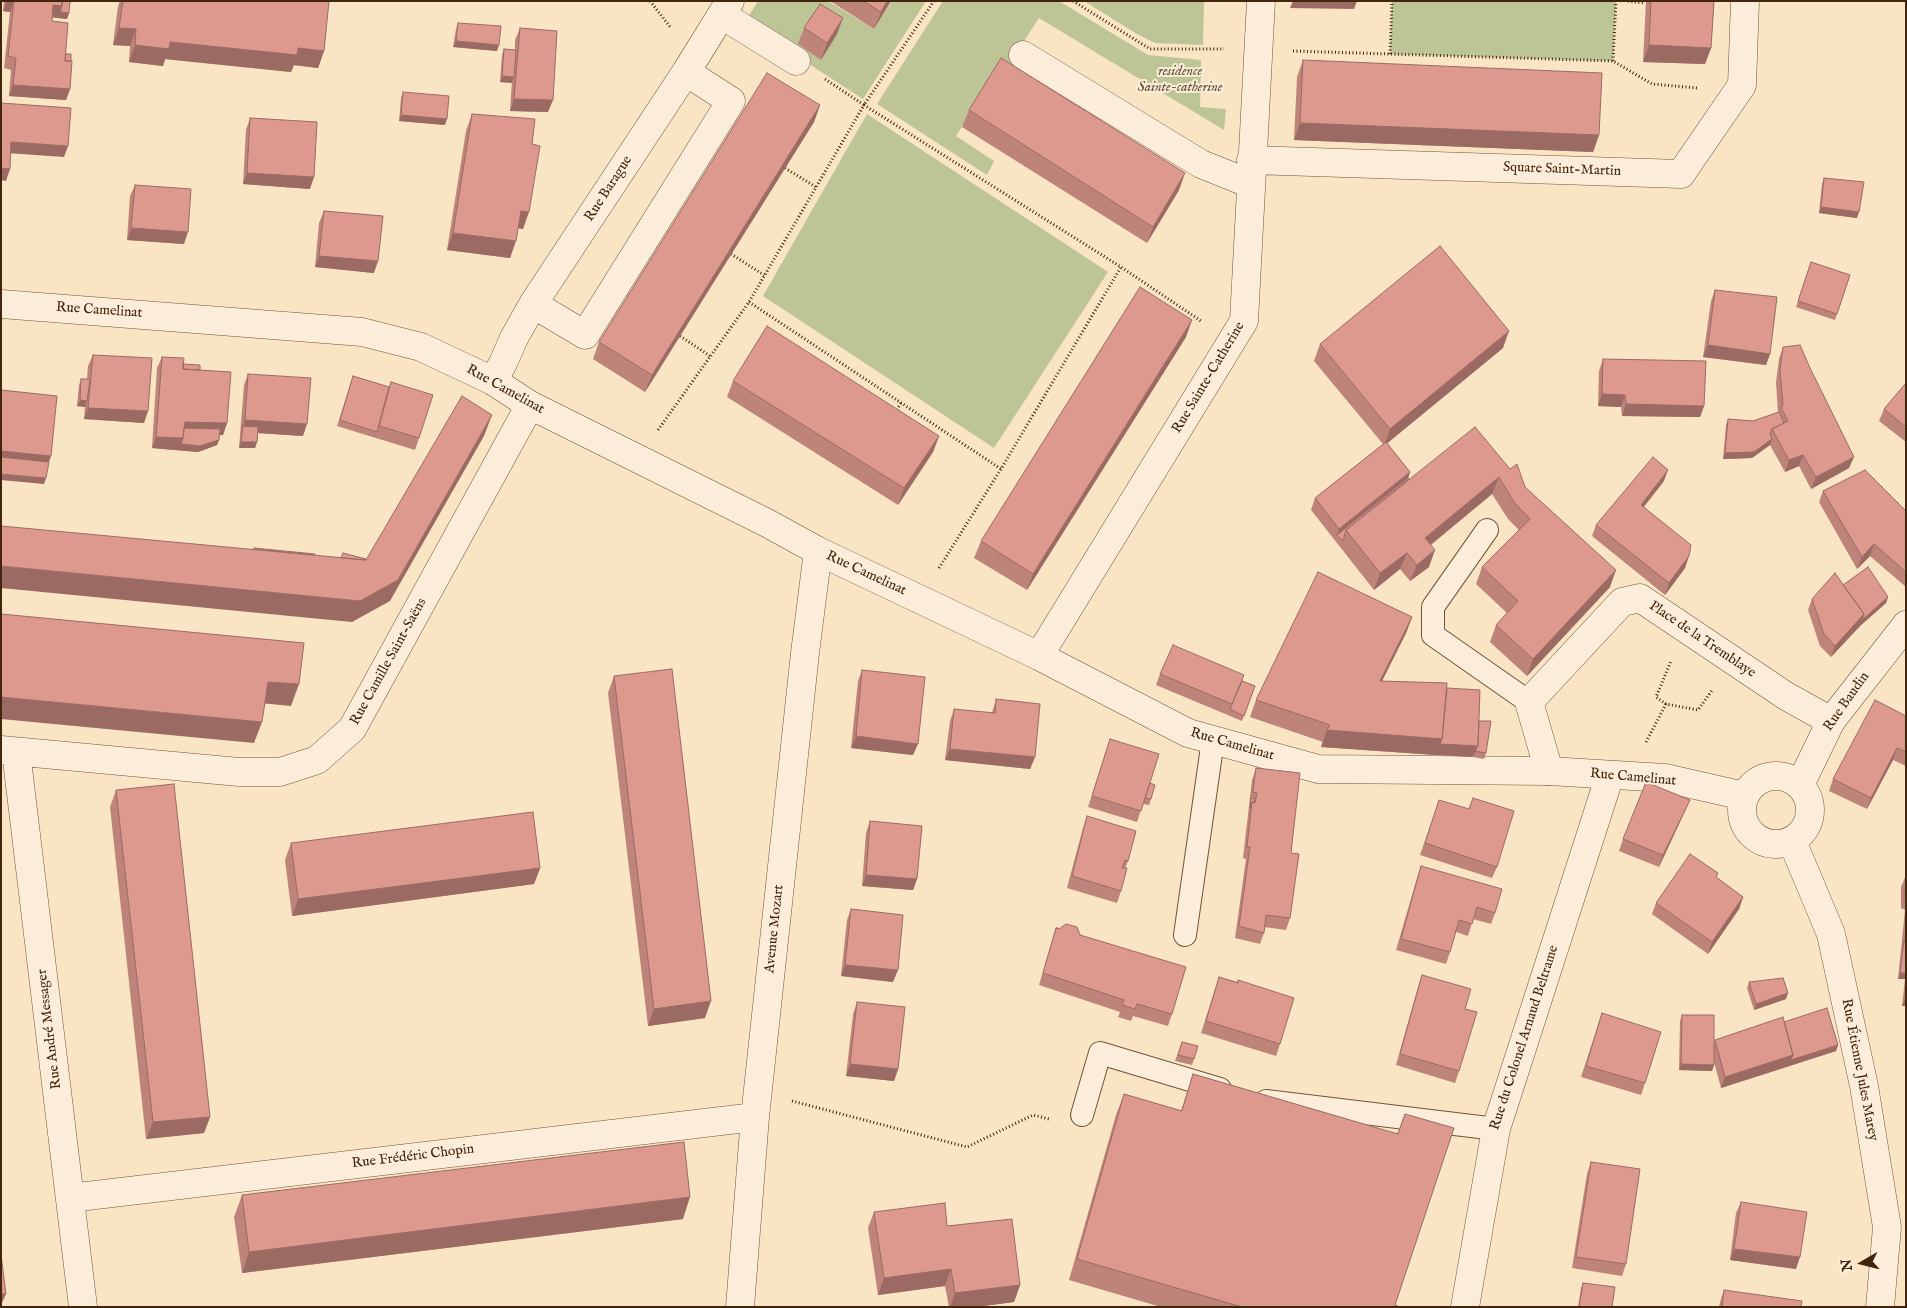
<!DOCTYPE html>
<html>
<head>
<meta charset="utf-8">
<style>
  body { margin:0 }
  #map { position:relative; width:1907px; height:1308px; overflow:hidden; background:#f9e4c4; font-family:"IM FELL English",serif }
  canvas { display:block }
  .frame { position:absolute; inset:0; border:2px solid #42250d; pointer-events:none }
  .north { position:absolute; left:1837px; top:1238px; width:50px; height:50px; -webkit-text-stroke:4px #fbedd9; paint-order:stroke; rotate:262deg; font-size:14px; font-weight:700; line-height:20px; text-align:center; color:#42250d }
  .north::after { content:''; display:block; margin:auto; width:18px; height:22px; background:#42250d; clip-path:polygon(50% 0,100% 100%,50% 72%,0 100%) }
</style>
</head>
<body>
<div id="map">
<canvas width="1907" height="1308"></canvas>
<div class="frame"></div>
<div class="north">N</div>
</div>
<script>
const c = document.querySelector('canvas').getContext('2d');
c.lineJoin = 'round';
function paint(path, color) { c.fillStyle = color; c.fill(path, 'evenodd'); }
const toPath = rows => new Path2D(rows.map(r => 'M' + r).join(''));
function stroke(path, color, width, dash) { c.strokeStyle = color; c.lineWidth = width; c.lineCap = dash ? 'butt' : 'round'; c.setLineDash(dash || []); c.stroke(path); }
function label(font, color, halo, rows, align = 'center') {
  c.font = font + ' "IM FELL English",serif'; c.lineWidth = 4; c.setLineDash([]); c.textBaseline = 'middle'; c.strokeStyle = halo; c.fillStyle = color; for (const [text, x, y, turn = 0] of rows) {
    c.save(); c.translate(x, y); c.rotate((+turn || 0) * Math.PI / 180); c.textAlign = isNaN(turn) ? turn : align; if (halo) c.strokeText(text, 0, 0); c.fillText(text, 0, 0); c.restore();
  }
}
const green = toPath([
  [758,1,828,1,874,29,892,1,926,1,863,99,792,53,747,19],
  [943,1,1059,1,1148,55,1201,60,1200,107,1226,109,1224,130,1039,18,1000,78,995,75,956,136,994,161,987,175,877,104],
  [1084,1,1204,1,1203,45,1155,43,1137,34],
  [1392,1,1616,1,1613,61,1390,54],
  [867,114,1108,272,994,448,763,296]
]);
const path = toPath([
  [650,1,671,28],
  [1073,1,1150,49,1224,49],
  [1628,1,1645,3],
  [1293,51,1613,61,1652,84,1697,88],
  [1390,54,1392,1],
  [1613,61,1616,1],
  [825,79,864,105,934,1],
  [785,168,816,187],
  [731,254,764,275],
  [749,302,1001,469],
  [680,336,710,356],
  [895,413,901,403],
  [658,430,749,302,864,105,1121,267,1201,321],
  [939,568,1001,469,1121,267],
  [1666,704,1656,697,1671,661],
  [1646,742,1666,704,1698,710,1713,689],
  [792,1101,967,1147,1033,1115,1049,1119]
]);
const service = toPath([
  [1487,530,1433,607,1433,635,1529,702],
  [1185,935,1213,740],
  [1266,1101,1496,1129],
  [1082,1115,1100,1053,1220,1089]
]);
const minor = toPath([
  [722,15,796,61],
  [1023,55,1201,164,1251,184],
  [1251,160,1681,174,1742,85,1745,1],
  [533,304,585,335,731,101,686,72],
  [493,381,503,363,514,338,533,304,686,72,730,1],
  [1039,656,1244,321,1261,1],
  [1,750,239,772,280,772,317,760,352,729,530,405],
  [16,752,83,1307],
  [1549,771,1529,702,1622,602,1640,598,1786,696,1831,721],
  [70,1198,755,1117],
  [740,1307,755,1117,805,653,818,551],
  [1465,1307,1496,1129,1610,775]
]);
const tertiary = toPath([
  [1,304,362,332,421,347,493,381,530,405,767,523,818,551,1039,656,1188,733,1318,769,1549,771,1665,778,1744,796],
  '1742 810a34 34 0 1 1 68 0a34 34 0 1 1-68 0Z',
  [1800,785,1831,721,1906,625],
  [1792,841,1831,934,1864,1086,1887,1227,1880,1307]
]);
const wall = toPath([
  [4,1,70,1,69,13,67,19,52,17,52,21,66,54,70,89,66,100,9,96,11,70,4,68,10,12,3,11],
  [120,1,329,1,324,51,318,68,294,65,291,72,165,59,163,66,129,62,130,46,113,45,118,6],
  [830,1,891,1,874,29],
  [1646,1,1714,1,1711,48,1705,64,1643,62],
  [458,23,497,51,453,47,456,29],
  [520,28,548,112,510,111,512,81,512,83,500,82,502,55,504,49,515,50,515,40],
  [804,28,837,34,821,60,798,44],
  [1303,60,1599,135,1593,152,1294,140,1297,77],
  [403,92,445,125,399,121,401,98],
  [820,105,814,122,645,392,593,359,599,342],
  [969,110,1179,190,1147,243,962,127],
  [472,114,532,144,523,229,518,228,510,258,447,250,466,131],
  [250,118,310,189,243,184,246,130],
  [1824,178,1857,218,1819,213,1822,184],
  [135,185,184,244,127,240,130,196],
  [324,211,374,273,315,267,319,223],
  [1811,262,1850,275,1835,320,1796,307],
  [1715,290,1770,354,1766,365,1703,357,1711,301],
  [1186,337,1027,590,974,558,981,541],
  [1320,344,1503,348,1387,443,1410,472,1408,478,1409,479,1510,469,1610,587,1527,676,1490,642,1496,625,1507,613,1476,584,1482,567,1519,530,1508,519,1492,494,1431,545,1429,567,1410,581,1400,569,1374,590,1311,510,1315,498,1383,444,1314,361],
  [1783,347,1849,468,1811,489,1799,466,1785,472,1770,445,1752,458,1723,459,1726,425,1728,419,1753,421,1778,412,1776,382,1779,359],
  [93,355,144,423,84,419,85,407,77,406,79,385,81,379,87,379,88,366],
  [162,357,200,370,227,423,223,435,219,435,219,440,217,445,198,452,152,448,157,368],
  [1603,359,1704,406,1700,417,1622,416,1621,407,1598,406,1599,371],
  [248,374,303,436,258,433,257,442,255,448,239,448,244,385],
  [353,376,389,387,391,382,419,438,415,450,337,426],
  [733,381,939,436,933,452,898,505,727,397],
  [1906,383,1906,442,1879,421,1884,409],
  [1664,481,1644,507,1685,568,1665,595,1592,536,1596,525],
  [1823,491,1906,511,1906,587,1870,556,1857,569,1819,502],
  [1843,585,1888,597,1886,603,1860,626,1831,657,1820,646,1808,610,1812,599],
  [1412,617,1406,633,1382,681,1447,688,1479,721,1486,753,1484,759,1473,757,1436,755,1321,747,1323,742,1250,717,1256,700],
  [862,670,913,755,851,748,858,681],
  [1160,674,1242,681,1255,686,1242,721,1156,685],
  [614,676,705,1018,648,1026,608,693],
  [996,699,1035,757,1030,769,945,760,950,721,954,709,992,713],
  [1906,716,1906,766,1893,760,1867,809,1829,791,1833,779],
  [1110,739,1150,783,1151,799,1149,805,1143,804,1137,822,1088,807],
  [1256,768,1291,853,1290,918,1286,930,1264,927,1264,933,1260,944,1235,938,1246,859,1243,858,1252,780],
  [116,790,210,1117,204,1133,146,1139,110,807],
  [1439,800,1497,867,1492,878,1420,855],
  [1690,800,1685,811,1659,867,1619,851,1623,839],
  [1087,816,1128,861,1126,866,1121,891,1117,903,1067,888,1083,828],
  [870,821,917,879,913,890,862,886,866,833],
  [291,843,540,868,534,884,292,916,285,860],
  [1421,866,1495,913,1491,924,1473,919,1468,936,1456,932,1450,952,1446,964,1396,950,1417,878],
  [1906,875,1906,1006,1902,1006,1905,979,1898,979,1905,910,1901,908,1901,887],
  [1716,878,1743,897,1739,909,1708,954,1652,914,1656,903],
  [851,909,893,982,841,976,847,920],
  [1056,927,1080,934,1172,1014,1168,1026,1133,1016,1131,1021,1118,1017,1120,1012,1039,985],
  [1422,975,1465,1009,1459,1071,1455,1083,1396,1065,1418,987],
  [1219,977,1237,982,1238,980,1280,1044,1276,1056,1201,1033],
  [1749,982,1786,999,1754,1010,1747,988],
  [857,1002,898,1069,894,1081,846,1076,853,1014],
  [1602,1013,1645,1083,1641,1095,1581,1077],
  [1682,1015,1714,1043,1715,1040,1784,1022,1838,1045,1836,1051,1721,1088,1714,1062,1714,1065,1712,1071,1679,1070,1680,1021],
  [1182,1042,1194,1059,1192,1065,1175,1061],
  [1193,1074,1397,1134,1405,1114,1395,1305,1400,1307,1161,1307,1069,1280,1116,1115,1124,1094,1181,1111],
  [1591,1162,1626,1264,1622,1276,1572,1268,1587,1174],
  [242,1195,683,1219,242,1273,234,1217],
  [1741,1202,1796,1269,1730,1260,1736,1213],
  [874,1212,947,1226,1020,1285,1014,1302,976,1307,949,1307,945,1286,878,1295,868,1228],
  [1583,1283,1612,1307,1578,1307,1581,1288],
  [1724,1290,1801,1307,1719,1307,1720,1302]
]);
const shadedWall = toPath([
  [7,1,14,1,10,12,3,11],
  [887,1,891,1,874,29,881,12],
  [1293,1,1357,1,1354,9,1290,8],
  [53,5,62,6,69,13,67,19,49,17],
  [843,18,837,34,821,60,827,43],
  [119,28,136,29,130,46,113,45],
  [456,41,499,45,497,51,453,47],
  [170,42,298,48,324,51,318,68,294,65,291,72,165,59,163,66,129,62,135,45],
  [1649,45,1711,48,1705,64,1643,62],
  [502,76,514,77,512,83,500,82],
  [13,85,70,89,66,100,9,96],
  [514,99,553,100,548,112,510,111],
  [820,105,814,122,645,392,652,375],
  [401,115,447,119,445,125,399,121],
  [1300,123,1599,135,1593,152,1294,140],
  [11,142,68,146,64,157,7,153],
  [1,168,10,169,6,181,1,180],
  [247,173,314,177,310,189,243,184],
  [1185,173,1179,190,1147,243,1153,227],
  [1821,207,1859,212,1857,218,1819,213],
  [521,211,529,212,523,229,515,228],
  [131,228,188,232,184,244,127,240],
  [453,233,516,241,510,258,447,250],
  [319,256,378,261,374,273,315,267],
  [1192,320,1186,337,1027,590,1033,574],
  [1509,331,1503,348,1384,446,1390,429],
  [1708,345,1770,354,1766,365,1703,357],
  [1602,394,1625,395,1621,407,1598,406],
  [80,400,87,401,85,407,77,406],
  [1626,404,1704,406,1700,417,1622,416],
  [88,408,148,411,144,423,84,419],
  [492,415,484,436,390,601,352,622,1,588,1,566,360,601],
  [245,420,307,424,303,436,242,432,243,426],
  [185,422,227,423,223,435,182,434],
  [939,436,933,452,898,505,904,488],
  [156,437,183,438,219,440,217,445,198,452,152,448],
  [1772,439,1770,445,1752,458,1723,459,1725,453],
  [241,442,257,442,255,448,239,448],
  [1,451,51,456,47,468,1,463],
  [1803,455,1799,466,1785,472,1789,460],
  [1854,457,1849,468,1811,489,1816,477],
  [1668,470,1664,481,1636,516,1641,505],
  [1410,472,1406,484,1337,535,1339,529],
  [1,474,46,478,44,484,1,480],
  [1499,477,1492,494,1419,554,1425,538],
  [1874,544,1870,556,1857,569,1862,557],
  [1435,550,1429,567,1410,581,1417,565],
  [1407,553,1400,569,1374,590,1380,573],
  [1689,556,1685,568,1665,595,1669,583],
  [1616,570,1610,587,1527,676,1533,659],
  [1888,597,1886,603,1860,626,1862,620],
  [1864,614,1860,626,1831,657,1835,646],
  [1412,617,1406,633,1374,697,1380,681],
  [268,682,299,684,291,706,260,703],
  [1,697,262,722,254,743,1,719],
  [1327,730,1442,739,1478,746,1473,757,1436,755,1321,747],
  [856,736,918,744,913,755,851,748],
  [1897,748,1893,760,1867,809,1871,798],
  [950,749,1035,757,1030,769,945,760],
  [1690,800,1685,811,1659,867,1663,855],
  [540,868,534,884,292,916,298,899],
  [866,875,917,879,913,890,862,886],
  [1743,897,1739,909,1708,954,1712,942],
  [845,965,898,970,893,982,841,976],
  [1900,973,1906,973,1905,979,1898,979],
  [1788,993,1786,999,1754,1010,1756,1004],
  [1906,996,1906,1006,1902,1006],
  [711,1001,705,1018,648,1026,654,1009],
  [1838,1045,1836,1051,1721,1088,1725,1077,1793,1055],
  [850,1064,898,1069,894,1081,846,1076],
  [1681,1064,1714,1065,1712,1071,1679,1070],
  [210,1117,204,1133,146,1139,153,1122],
  [690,1197,683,1219,242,1273,249,1252],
  [1734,1249,1800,1257,1796,1269,1730,1260],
  [951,1269,945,1286,878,1295,884,1278],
  [1020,1285,1014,1302,976,1307,950,1307,955,1293],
  [1,1294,6,1294,1,1305]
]);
const building = toPath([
  [14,1,62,1,62,6,53,5,52,21,68,23,65,61,72,61,70,89,13,85,16,58,8,56,14,1],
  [62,1,70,1,69,13,60,12,62,6,62,1],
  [123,1,329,1,324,51,298,48,297,55,170,42,169,49,135,45,136,29,119,28,123,1],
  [863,1,887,1,881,12,863,1],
  [1651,1,1714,1,1711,48,1649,45,1651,1],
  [820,4,843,18,827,43,804,28,820,4],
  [458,23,501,26,499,45,456,41,458,23],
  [520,28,557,31,553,100,514,99,520,28],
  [504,49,516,50,514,77,502,76,504,49],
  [66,54,71,54,71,61,65,61,66,54],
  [1001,58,1185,173,1153,227,969,110,1001,58],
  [1303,60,1602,73,1599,135,1300,123,1303,60],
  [767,73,820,105,652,375,599,342,767,73],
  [403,92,449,96,447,119,401,115,403,92],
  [1,103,71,108,68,146,11,142,10,169,1,168,1,103],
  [472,114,535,119,532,144,540,146,529,212,521,211,516,241,453,233,472,114],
  [250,118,317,122,314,177,247,173,250,118],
  [1824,178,1864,182,1859,212,1821,207,1824,178],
  [135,185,191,189,188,232,131,228,135,185],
  [324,211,383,216,378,261,319,256,324,211],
  [1440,246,1509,331,1390,429,1320,344,1440,246],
  [1811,262,1850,275,1837,314,1798,301,1811,262],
  [1140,287,1192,320,1033,574,981,541,1140,287],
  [1715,290,1777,297,1770,354,1708,345,1715,290],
  [767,326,939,436,904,488,733,381,767,326],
  [1800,345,1810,368,1854,457,1816,477,1803,455,1789,460,1772,429,1788,421,1781,407,1783,406,1780,370,1783,347,1800,345],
  [93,355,152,358,148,411,88,408,93,355],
  [162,357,184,358,183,369,231,372,227,423,185,422,183,438,156,437,162,357],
  [1603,359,1706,361,1704,406,1626,404,1625,395,1602,394,1603,359],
  [183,364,200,365,200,370,183,369,183,364],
  [248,374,311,378,307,424,245,420,248,374],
  [353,376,389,387,377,432,340,420,353,376],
  [81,379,90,379,87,401,80,400,81,379],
  [391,382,433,395,419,438,379,426,391,382],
  [1906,383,1906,427,1884,409,1906,383],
  [1,390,57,396,51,456,1,451,1,390],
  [462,396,492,415,398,580,360,601,1,566,1,526,366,560,462,396],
  [1779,412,1784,423,1772,429,1770,434,1772,439,1754,452,1725,453,1728,419,1753,421,1779,412],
  [243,426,258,427,257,442,241,442,243,426],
  [1475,427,1510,469,1517,464,1525,487,1616,570,1533,659,1496,625,1518,601,1482,567,1530,519,1514,502,1499,477,1425,538,1435,550,1417,565,1407,553,1380,573,1346,530,1475,427],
  [184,428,220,429,219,440,200,446,181,444,183,438,184,428],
  [1386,442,1410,472,1339,529,1315,498,1386,442],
  [1,457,49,462,46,478,1,474,1,457],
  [1653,457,1668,470,1641,505,1691,545,1689,556,1669,583,1596,525,1653,457],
  [1865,470,1906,511,1906,572,1874,544,1862,557,1823,491,1865,470],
  [1408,478,1409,479,1346,530,1343,541,1337,535,1408,478],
  [254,548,315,554,315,555,254,549,254,548],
  [343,553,366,559,366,560,341,558,343,553],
  [1868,567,1888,597,1862,620,1864,614,1843,585,1868,567],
  [1318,572,1412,617,1380,681,1447,683,1442,739,1327,730,1330,725,1256,700,1318,572],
  [1835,573,1864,614,1835,646,1824,634,1812,599,1835,573],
  [1,614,304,643,299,684,268,682,262,722,1,697,1,614],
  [1173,645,1244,675,1232,704,1160,674,1173,645],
  [672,669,711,1001,654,1009,614,676,672,669],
  [862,670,925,677,918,744,856,736,862,670],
  [1242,681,1255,686,1244,716,1230,709,1242,681],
  [1447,688,1480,690,1478,746,1440,744,1442,739,1447,688],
  [996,699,1040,704,1035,757,950,749,954,709,995,713,996,699],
  [1875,700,1906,716,1906,752,1897,748,1871,798,1833,779,1875,700],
  [1479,721,1491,721,1486,753,1475,751,1478,746,1479,721],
  [1110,739,1159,754,1141,811,1092,796,1110,739],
  [1256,768,1300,773,1291,853,1299,854,1290,918,1266,915,1264,933,1239,926,1250,847,1247,847,1252,802,1255,803,1257,793,1253,792,1256,768],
  [1646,782,1690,800,1663,855,1623,839,1646,782],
  [1150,783,1155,785,1151,799,1145,798,1150,783],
  [174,784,210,1117,153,1122,116,790,174,784],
  [1251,798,1255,799,1254,803,1252,802,1250,808,1251,798],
  [1473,798,1514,811,1497,867,1425,843,1439,800,1469,809,1473,798],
  [533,812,540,868,298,899,291,843,533,812],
  [1087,816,1136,831,1128,861,1125,860,1122,868,1127,868,1121,891,1072,876,1087,816],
  [870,821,922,826,917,879,866,875,870,821],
  [1690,854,1718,873,1716,877,1743,897,1712,942,1656,903,1690,854],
  [1421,866,1502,889,1495,913,1477,907,1472,924,1459,920,1450,952,1401,939,1421,866],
  [1906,876,1906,897,1905,897,1906,876],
  [851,909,903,915,898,970,845,965,851,909],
  [1066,924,1077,927,1080,935,1186,967,1172,1014,1137,1004,1135,1009,1122,1005,1124,1000,1043,973,1056,928,1059,929,1066,924],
  [1904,941,1906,941,1906,973,1900,973,1904,941],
  [1422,975,1471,989,1465,1009,1477,1012,1459,1071,1400,1054,1422,975],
  [1219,977,1238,983,1238,980,1294,998,1280,1044,1206,1021,1219,977],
  [1783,978,1788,993,1756,1004,1749,982,1783,978],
  [857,1002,905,1007,898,1069,850,1064,857,1002],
  [1827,1008,1838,1045,1791,1060,1793,1055,1784,1022,1827,1008],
  [1602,1013,1661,1032,1645,1083,1586,1066,1602,1013],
  [1682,1015,1714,1015,1714,1065,1681,1064,1682,1015],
  [1783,1017,1793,1055,1725,1077,1715,1040,1783,1017],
  [1182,1042,1198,1046,1194,1059,1178,1055,1182,1042],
  [1193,1074,1398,1134,1405,1114,1454,1128,1395,1305,1400,1307,1242,1307,1077,1259,1124,1094,1182,1111,1193,1074],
  [684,1142,690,1197,249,1252,242,1195,684,1142],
  [1591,1162,1640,1169,1626,1264,1576,1257,1591,1162],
  [1741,1202,1807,1212,1800,1257,1734,1249,1741,1202],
  [945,1203,947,1226,1012,1219,1020,1285,955,1293,951,1269,884,1278,874,1212,945,1203],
  [1,1255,6,1294,1,1294,1,1255],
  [1583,1283,1615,1287,1612,1307,1579,1307,1583,1283],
  [1724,1290,1802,1301,1801,1307,1722,1307,1724,1290]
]);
const parkNames = [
  ["residence",1180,72],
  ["Sainte-catherine",1180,88]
];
const streetNames = [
  ["Square Saint-Martin",1562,170,2],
  ["Rue Barague",609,189,-57],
  ["Rue Camelinat",99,311,4],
  ["Rue Sainte-Catherine",1209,378,-59],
  ["Rue Camelinat",505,390,29],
  ["Rue Camelinat",866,574,25],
  ["Place de la Tremblaye",1702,640,34],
  ["Rue Camille Saint-Saëns",389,662,-61],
  ["Rue Baudin",1847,702,-55],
  ["Rue Camelinat",1232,745,16],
  ["Rue Camelinat",1633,778,5],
  ["Avenue Mozart",775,929,-84],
  ["Rue André Messager",50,1029,-97],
  ["Rue du Colonel Arnaud Beltrame",1525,1038,-72],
  ["Rue Étienne Jules Marey",1859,1070,79],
  ["Rue Frédéric Chopin",413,1157,-7]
];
paint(green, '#bdc495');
stroke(service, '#70553b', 24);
stroke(minor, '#70553b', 29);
stroke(tertiary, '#70553b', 29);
stroke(path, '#42250d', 3, [1, 2.5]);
stroke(service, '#fbedd9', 22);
stroke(minor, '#fbedd9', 28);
stroke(tertiary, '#fbedd9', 28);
paint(wall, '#be847a');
paint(shadedWall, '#9b6b63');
paint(building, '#dd998e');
stroke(building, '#9b6b63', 1);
label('italic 14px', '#614d2f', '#fbedd9', parkNames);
label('14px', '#42250d', '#fbedd9', streetNames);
</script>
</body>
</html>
